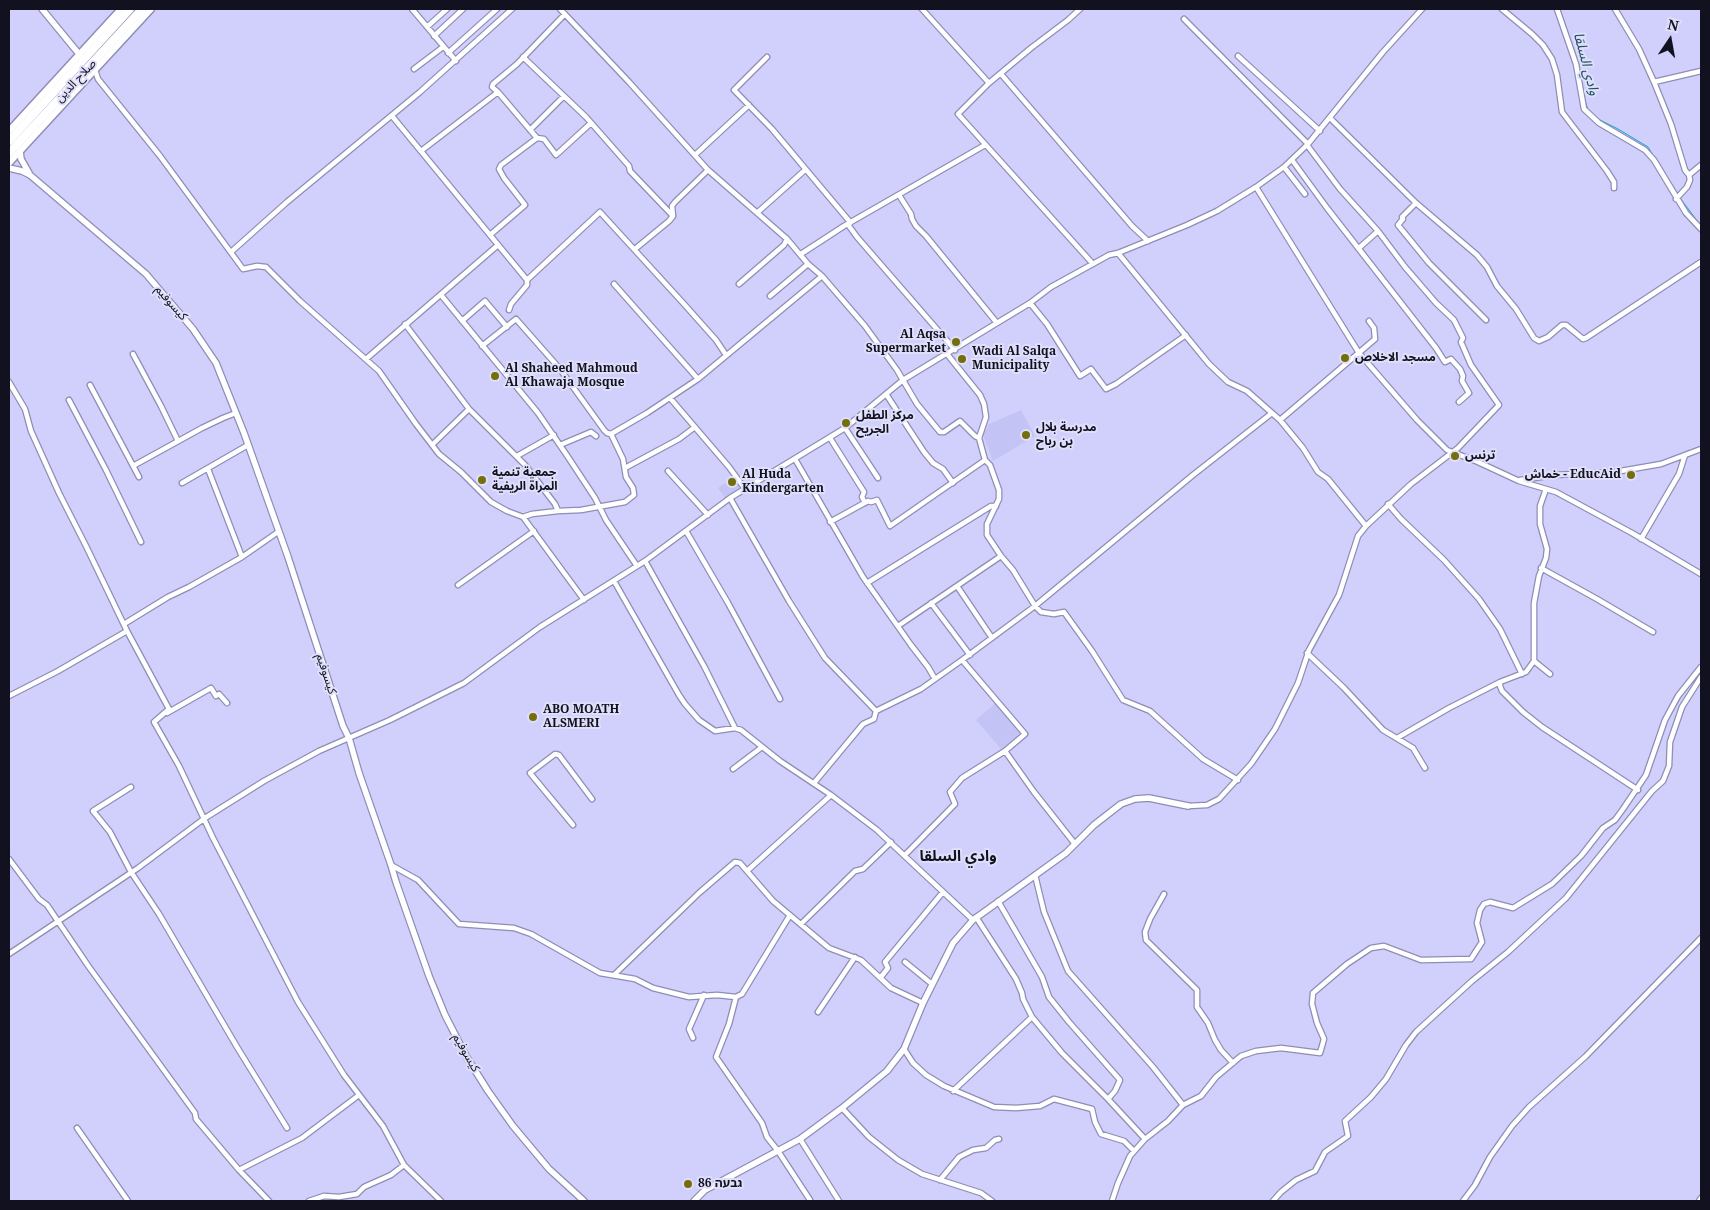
<!DOCTYPE html>
<html>
<head>
<meta charset="utf-8">
<style>
  body { margin:0 }
  #map { position:relative; width:1710px; height:1210px; overflow:hidden; background:#d1d0fc; font-family:"Noto Serif",serif }
  canvas { display:block }
  .frame { position:absolute; inset:0; border:10px solid #121120; pointer-events:none }
  .north { position:absolute; left:1645px; top:15px; width:50px; height:50px; -webkit-text-stroke:4px #dfdffa; paint-order:stroke; rotate:12deg; font-size:14px; font-weight:700; line-height:20px; text-align:center; color:#121120 }
  .north::after { content:''; display:block; margin:auto; width:18px; height:22px; background:#121120; clip-path:polygon(50% 0,100% 100%,50% 72%,0 100%) }
</style>
</head>
<body>
<div id="map">
<canvas width="1710" height="1210"></canvas>
<div class="frame"></div>
<div class="north">N</div>
</div>
<script>
const c = document.querySelector('canvas').getContext('2d');
c.lineJoin = 'round';
function paint(path, color) { c.fillStyle = color; c.fill(path, 'evenodd'); }
const toPath = rows => new Path2D(rows.map(r => 'M' + r).join(''));
function stroke(path, color, width, dash) { c.strokeStyle = color; c.lineWidth = width; c.lineCap = dash ? 'butt' : 'round'; c.setLineDash(dash || []); c.stroke(path); }
function label(font, color, halo, rows, align = 'center') {
  c.font = font + ' "Noto Serif","Noto Sans Arabic","Noto Sans Hebrew",serif'; c.lineWidth = 4; c.setLineDash([]); c.textBaseline = 'middle'; c.strokeStyle = halo; c.fillStyle = color; for (const [text, x, y, turn = 0] of rows) {
    c.save(); c.translate(x, y); c.rotate((+turn || 0) * Math.PI / 180); c.textAlign = isNaN(turn) ? turn : align; if (halo) c.strokeText(text, 0, 0); c.fillText(text, 0, 0); c.restore();
  }
}
const built = toPath([
  [1021,410,1035,436,993,461,982,432,988,428,987,425],
  [734,477,742,488,725,498,718,488],
  [998,701,1021,732,1001,749,976,720]
]);
const stream = toPath([
  [1563,20,1576,57],
  [1584,97,1588,110],
  [1596,118,1618,129,1648,147,1654,157],
  [1659,165,1683,202,1701,226]
]);
const minor = toPath([
  [412,9,456,61],
  [560,9,629,82,708,170,787,239,808,264,822,276,865,326,897,370,917,404,940,432,944,432,960,421,975,436,979,438],
  [922,9,989,83,958,114,1093,264],
  [1502,9,1532,34,1543,45,1552,59,1557,75,1562,112,1607,171,1614,182,1614,188],
  [1557,9,1576,64,1584,109,1599,123,1645,150,1654,160,1686,213,1701,229],
  [1615,9,1639,49,1654,82,1671,124,1685,170,1689,175,1690,180,1687,187,1676,199],
  [1184,19,1308,144],
  [427,27,447,9],
  [434,36,463,9],
  [448,53,497,9],
  [1238,56,1320,131],
  [523,57,586,117,629,166,630,171,673,216],
  [767,57,734,90,772,129,850,222,849,226,857,237,955,350],
  [414,69,443,47],
  [95,70,98,79,160,156,243,269,257,266,266,267,300,301,379,371,416,424,439,454,461,472,491,502,507,511,523,517,584,600],
  [1001,74,1132,226,1148,241],
  [1654,82,1701,71],
  [989,83,1031,48,1068,20,1080,9],
  [498,92,537,138,544,139,556,155,591,123],
  [392,116,527,280,527,285,511,304,509,310],
  [1330,118,1416,203,1477,255,1487,267,1497,286,1516,309,1534,338,1539,341,1548,337,1562,325,1566,325,1583,339,1586,338,1701,262],
  [530,130,564,96],
  [421,151,498,92,492,87,493,84,517,64,565,14],
  [695,155,749,105],
  [1292,160,1327,208,1436,348,1445,362,1451,359,1460,369,1463,376,1462,381,1469,393,1459,402],
  [1284,167,1305,194],
  [1689,175,1701,165],
  [1256,187,1359,353,1417,420,1447,450,1478,462,1519,481,1556,492,1632,533,1701,574],
  [899,195,911,214,912,219,916,226,926,236,997,323],
  [1416,203,1402,217,1403,219,1398,225,1429,263,1486,320],
  [758,212,805,170],
  [490,235,525,205,504,178,499,169,501,165,537,138],
  [1359,248,1378,231],
  [635,249,669,221,673,216,672,206,675,202,708,170],
  [231,252,287,202,420,92,512,9],
  [1118,253,1209,364,1228,382,1247,391,1280,420,1303,448,1318,472,1328,479,1366,526],
  [801,254,844,226,985,145],
  [527,280,600,212,684,304,716,340,726,355],
  [614,284,698,379],
  [739,284,784,245,787,239],
  [441,295,538,413,568,457,595,498,606,520,637,566],
  [770,296,808,264],
  [1030,303,1047,324,1080,376,1091,369,1106,389,1116,384,1186,335],
  [462,321,485,301,507,327],
  [405,324,469,409,525,465,555,504,558,511],
  [482,346,516,319,560,369,604,430,607,433,611,434,623,459,626,477,633,488,634,495,625,502,581,510,558,511,532,514,523,517],
  [133,354,161,406,178,441],
  [947,354,980,395,984,404,986,417,979,438,985,460,990,465,999,490,999,499,987,524,987,535,1001,556,1013,570,1035,606,1041,612,1054,614,1064,612,1092,651,1123,700,1150,711,1203,759,1238,780],
  [366,359,498,245],
  [9,382,25,409,31,431,59,493,86,546,127,631,169,709,154,722,179,766,213,838,298,1002,344,1075,383,1126,404,1165,441,1201],
  [90,385,139,477],
  [886,394,924,452,933,463,943,469,953,483],
  [670,398,729,467,745,489],
  [69,400,106,470,141,542],
  [1280,420,1375,339,1374,328,1369,321],
  [845,428,878,478],
  [611,434,647,413,698,379,822,276],
  [830,438,864,492,862,497,865,503],
  [432,445,469,409],
  [560,445,591,432,596,436],
  [517,456,554,435],
  [795,459,863,577,911,645,928,667,935,679],
  [133,466,202,428,223,418,236,413],
  [625,468,679,439,695,427],
  [208,469,242,557],
  [668,471,708,515],
  [1520,480,1555,475,1615,472,1661,464,1701,449],
  [182,483,248,445],
  [1546,489,1540,506,1540,524,1547,549,1546,558,1539,576,1534,603,1534,661,1526,672,1500,682,1500,686,1502,691,1523,712,1542,727,1638,790],
  [730,498,789,601,825,658,876,711],
  [1388,504,1401,519,1444,560,1479,599,1500,629,1522,674],
  [830,522,868,501,871,502,877,500,890,526,985,460],
  [686,531,728,603,780,699],
  [1641,539,1679,474,1685,455],
  [645,561,704,666,735,728],
  [1541,568,1597,599,1653,632],
  [614,581,679,695,685,704,699,720,715,731,735,728,741,730,780,761,831,795,877,830,973,920],
  [867,583,991,506,996,506],
  [458,585,534,531],
  [957,586,992,638],
  [931,603,970,655],
  [124,624,168,597,189,587,242,557,278,532],
  [898,626,1001,556],
  [1307,653,1344,688,1383,730,1413,748,1425,768],
  [962,660,1035,606,1193,475,1272,413],
  [1534,661,1550,674],
  [9,696,58,671,127,631],
  [167,713,211,688,216,696,219,694,227,703],
  [1397,738,1449,708,1500,682],
  [733,769,762,747],
  [814,783,863,724,874,719,876,711,921,689,962,660,1025,734,1005,751,1034,792,1075,844],
  [131,787,93,811,110,832,131,872,159,914,237,1047,287,1128],
  [1188,806,1207,805,1219,799,1251,764,1275,729,1298,683,1309,650,1339,595,1358,536,1366,526,1411,484,1458,448,1499,405,1471,365,1461,342,1463,338,1454,320,1436,303,1405,267,1378,231,1340,189,1307,145],
  [573,825,530,773,555,754,559,755,592,799],
  [905,855,955,804,950,792,962,778,1005,751],
  [9,859,39,899,47,905,89,967,195,1113,196,1119,239,1170,269,1201],
  [391,865,418,880,459,924,514,928,531,934,600,973,635,979,653,988,689,997,717,995,736,997,742,994,790,915],
  [747,871,831,795],
  [1035,875,1044,912,1068,971,1153,1067,1183,1105],
  [1164,894,1150,919,1145,932,1146,940,1197,990,1197,1007,1208,1023,1215,1040,1221,1050,1233,1063],
  [998,901,1042,977,1049,997,1069,1022,1120,1080,1115,1091,1108,1099,1145,1139],
  [801,924,855,871,863,869,891,842],
  [9,954,138,868,205,818,264,781,319,751,390,720,464,683,540,627,645,561,730,498,845,428,903,380,1030,303,1051,287,1109,255,1118,253,1187,225,1217,211,1256,187,1284,167,1308,144,1383,52,1422,9],
  [905,962,932,984],
  [614,975,699,893,735,862,740,863,773,901,829,948,861,960,891,988,923,1003],
  [881,977,888,968,885,962,943,892],
  [736,997,729,1024,716,1057,762,1123,767,1137,778,1151,810,1200],
  [818,1012,855,957],
  [1032,1017,1062,1053,1108,1099],
  [693,1038,689,1029,704,995],
  [904,1049,913,1063,926,1075,944,1086,994,1107,1016,1108,1040,1106,1054,1099,1092,1109,1095,1122,1101,1134,1124,1141,1134,1151],
  [953,1091,1032,1017,1023,999,1022,993,1016,979,976,917],
  [842,1108,869,1137,898,1160,922,1174,981,1193,992,1201],
  [77,1128,128,1201],
  [800,1139,839,1201],
  [239,1170,302,1138,359,1095],
  [940,1180,959,1157,973,1150,986,1148,995,1140,999,1139],
  [309,1201,324,1196,339,1197,357,1194,364,1187,391,1175,404,1165],
  [1112,1201,1118,1183,1130,1156,1145,1139,1168,1121,1183,1105,1201,1096,1216,1077,1241,1056,1256,1051,1281,1048,1320,1053,1324,1039,1317,1023,1312,1004,1313,993,1347,964,1371,948,1384,946,1421,960,1471,959,1482,942,1477,923,1480,910,1484,904,1490,902,1513,908,1552,884,1581,856,1603,828,1615,820,1623,809,1646,775,1665,720,1678,696,1701,667],
  [1273,1201,1281,1192,1296,1180,1315,1171,1325,1152,1348,1136,1345,1121,1371,1097,1386,1079,1406,1045,1416,1032,1472,981,1508,952,1566,898,1652,791,1663,781,1669,766,1670,742,1682,707,1701,677],
  [1463,1201,1475,1185,1490,1157,1512,1126,1529,1107,1586,1056,1701,938],
  [1699,1201,1701,1198]
]);
const tertiary = toPath([
  [42,9,79,54],
  [20,151,21,159,29,173],
  [9,168,22,171,30,175,146,274,193,329,216,363,244,433,288,557,343,726,349,738,359,773,391,865,396,882,429,976,445,1015,466,1056,488,1091,513,1126,549,1169,584,1201],
  [694,1201,705,1190,800,1139,842,1108,887,1071,904,1049,923,1003,953,943,973,920,1066,853,1094,825,1121,804,1135,799,1149,798,1188,806]
]);
const secondary = toPath([
  [9,131,121,9],
  [9,163,151,9]
]);
const trunk = toPath([
  [9,141,130,9],
  [9,153,142,9]
]);
const markers = [
  [956,342,5,"#746e0d"],
  [1345,358,5,"#746e0d"],
  [962,359,5,"#746e0d"],
  [495,376,5,"#746e0d"],
  [846,423,5,"#746e0d"],
  [1026,435,5,"#746e0d"],
  [1455,456,5,"#746e0d"],
  [1631,475,5,"#746e0d"],
  [482,480,5,"#746e0d"],
  [732,482,5,"#746e0d"],
  [533,717,5,"#746e0d"],
  [688,1184,5,"#746e0d"]
];
const streetNames = [
  ["صلاح الدين",76,81,-47],
  ["كيسوفيم",171,303,49],
  ["كيسوفيم",326,674,72],
  ["كيسوفيم",466,1053,60]
];
const poiNames = [
  ["Al Aqsa",946,335,"right"],
  ["Supermarket",946,349,"right"],
  ["Wadi Al Salqa",972,352],
  ["Municipality",972,366],
  ["مسجد الاخلاص",1355,358],
  ["Al Shaheed Mahmoud",505,369],
  ["Al Khawaja Mosque",505,383],
  ["مركز الطفل",856,416],
  ["الجريح",856,430],
  ["مدرسة بلال",1036,428],
  ["بن رباح",1036,442],
  ["ترنس",1465,456],
  ["جمعية تنمية",492,473],
  ["المراة الريفية",492,487],
  ["Al Huda",742,475],
  ["Kindergarten",742,489],
  ["خماش - EducAid",1621,475,"right"],
  ["ABO MOATH",543,710],
  ["ALSMERI",543,724],
  ["גבעה 86",698,1184]
];
const waterNames = [
  ["وادي السلقا",1586,64,75]
];
const quarterNames = [
  ["وادي السلقا",958,857]
];
paint(built, '#c4c3f5');
stroke(stream, '#0ca7d3', 1);
stroke(minor, '#8e8db6', 7);
stroke(tertiary, '#8e8db6', 8);
stroke(secondary, '#8e8db6', 9);
stroke(trunk, '#8e8db6', 10);
stroke(minor, '#fff', 4.5);
stroke(tertiary, '#fff', 5.5);
stroke(secondary, '#fff', 6);
stroke(trunk, '#fff', 8);
for (const [x, y, r, color] of markers) { const dot = new Path2D(); dot.arc(x, y, r, 0, 2 * Math.PI); c.fillStyle = color; c.fill(dot); stroke(dot, '#dfdffa', 2); }
label('12px', '#121120', '#dfdffa', streetNames);
label('bold 12px', '#121120', '#dfdffa', poiNames, 'left');
label('italic 14px', '#1e5265', '#dfdffa', waterNames);
label('bold 15px', '#121120', '#dfdffa', quarterNames);
</script>
</body>
</html>
